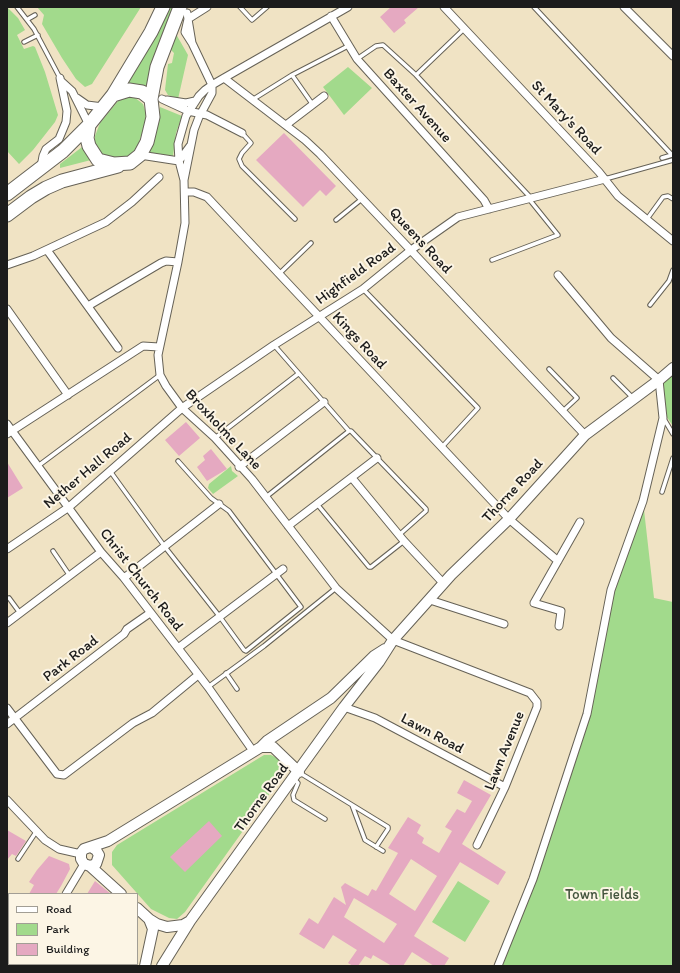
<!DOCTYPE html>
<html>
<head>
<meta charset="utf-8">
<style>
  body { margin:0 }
  #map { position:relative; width:680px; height:973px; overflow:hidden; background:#f0e3c4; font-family:Itim,sans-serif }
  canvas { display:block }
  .frame { position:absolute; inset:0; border:8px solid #1c1c1c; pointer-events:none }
  .legend { position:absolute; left:8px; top:893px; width:130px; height:72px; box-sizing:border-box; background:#fcf5e5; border:1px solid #a29e95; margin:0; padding:5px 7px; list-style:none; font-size:12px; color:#1c1c1c }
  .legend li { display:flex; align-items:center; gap:8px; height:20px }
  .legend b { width:20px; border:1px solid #a29e95 }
</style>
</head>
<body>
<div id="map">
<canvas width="680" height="973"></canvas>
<div class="frame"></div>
<ul class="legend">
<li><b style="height:5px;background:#fff"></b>Road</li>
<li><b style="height:11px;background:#a2da8c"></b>Park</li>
<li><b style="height:11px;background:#e5a9c1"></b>Building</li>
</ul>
</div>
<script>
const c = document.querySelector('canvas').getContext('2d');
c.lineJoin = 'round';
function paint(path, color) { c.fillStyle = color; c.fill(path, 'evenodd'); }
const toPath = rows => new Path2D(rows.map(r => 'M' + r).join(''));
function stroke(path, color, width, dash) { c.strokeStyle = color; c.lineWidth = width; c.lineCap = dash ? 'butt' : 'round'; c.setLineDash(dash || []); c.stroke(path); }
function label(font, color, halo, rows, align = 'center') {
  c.font = font + ' Itim,sans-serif'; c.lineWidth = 4; c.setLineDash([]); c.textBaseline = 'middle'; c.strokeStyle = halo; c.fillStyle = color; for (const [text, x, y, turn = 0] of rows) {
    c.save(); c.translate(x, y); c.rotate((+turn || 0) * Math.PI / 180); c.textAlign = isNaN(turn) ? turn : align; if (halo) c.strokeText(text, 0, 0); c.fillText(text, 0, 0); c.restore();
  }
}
const green = toPath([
  [7,7,18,18,25,30,17,35,24,49,33,46,35,47,45,72,58,115,55,122,33,150,19,164,7,151],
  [37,7,141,7,92,84,85,87,76,79,62,58,42,24,44,15],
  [169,7,174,7,147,89,125,84,146,53],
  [176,34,188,55,178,99,168,95,165,90,168,64,172,63,174,53,171,50],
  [348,67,372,88,344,115,323,87],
  [128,97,134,97,143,104,146,113,145,124,138,145,135,151,124,159,117,160,102,155,95,143,95,136,100,123,118,101],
  [160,107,182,116,176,133,173,156,148,153,155,136],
  [82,147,91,160,60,168,60,164],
  [673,374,673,426,664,413,659,380],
  [231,466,232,471,238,476,213,494,208,488,209,484],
  [643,501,654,598,673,602,673,966,498,966,533,879,587,714,611,590],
  [264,755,271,755,281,760,285,772,185,912,177,919,169,918,151,909,112,865,112,852,117,845],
  [458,881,490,901,465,942,432,922]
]);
const building = toPath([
  [391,7,419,7,404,20,406,23,394,33,380,17],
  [284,133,336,186,326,196,320,190,303,207,256,160],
  [186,422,200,438,179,456,165,440],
  [211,449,227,469,207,481,197,467,205,460,203,456],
  [7,462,23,488,7,498],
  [464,780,491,795,462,844,506,872,498,885,460,862,414,936,449,958,444,966,434,966,412,952,403,966,392,966,373,955,371,959,365,956,358,966,353,966,348,963,357,950,333,935,324,949,299,934,309,918,318,924,334,897,346,905,341,887,345,883,368,896,372,889,376,891,398,853,388,848,408,817,421,825,417,833,424,838,422,843,439,853,452,831,445,827,457,809,465,813,472,801,457,793],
  [411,859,437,876,415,911,389,894],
  [354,898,397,924,384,943,344,917],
  [209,821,222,836,185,872,170,857],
  [7,830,26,841,16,856,12,854,7,860],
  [49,856,69,864,70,869,61,886,56,894,29,894,34,885,29,882,37,870],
  [95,881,111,894,87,894]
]);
const lane = toPath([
  [17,7,34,29,60,78],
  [240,7,252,20,267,7],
  [534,7,672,155],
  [28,19,35,15],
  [464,29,416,75,531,198],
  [24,42,38,35],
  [357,59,376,46,383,45,416,75],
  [292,75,313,105],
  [252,100,292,75,348,46],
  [242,133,251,143,242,153,239,159,242,166,295,219],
  [662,158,672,155],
  [605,179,673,160],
  [647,219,663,197,668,196,673,199],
  [336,220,363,198],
  [492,260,558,235,529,199],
  [279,274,311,243],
  [363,289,478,408,442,447],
  [650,305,669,281,673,270],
  [274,345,349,431],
  [549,369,577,398,563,411],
  [613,378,633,398],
  [664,419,673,434],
  [215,438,298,374],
  [38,466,160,375],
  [110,471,165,547,220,617,244,650,246,651,301,607,229,511,211,498,178,461],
  [662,492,673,458],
  [266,497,349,431,351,431,426,509,426,511,399,535],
  [317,504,369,567,371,567,404,541],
  [53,551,70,576],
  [9,598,20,613],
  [226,673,237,689],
  [208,687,264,646,336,588],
  [300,773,388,827,388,829,376,847],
  [294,779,298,783,293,795,294,800,325,819],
  [352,805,365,840,383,851],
  [18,859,36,832],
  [113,966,114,964]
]);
const street = toPath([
  [444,7,599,172,618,196,673,241],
  [624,7,673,56],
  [187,13,192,43],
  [331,16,357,59,484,200,489,209],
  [188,19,185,32,192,43,212,85,212,93,199,117,194,130,184,180,179,161,178,144,186,116,199,96,205,90,212,85,224,78,348,7],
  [188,19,207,7],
  [224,78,305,140,320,154,585,435],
  [61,81,72,91,89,125],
  [77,98,87,105,103,107],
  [162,99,188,111,207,115,242,133],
  [167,100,186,103,195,101],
  [286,125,324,96],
  [140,155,179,161,190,146],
  [41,167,43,156,46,149,59,139,66,122,67,111,60,78],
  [184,180,185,223,178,262,158,355,160,375,166,386,182,408,215,438,252,479,336,588,393,640,530,693,537,702,537,707,505,787,477,845],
  [185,192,194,192,207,197,509,519,558,561],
  [47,250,118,348],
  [7,265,33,256,106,222,132,202,159,177],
  [88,306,161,263,166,261,178,262],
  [7,309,68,395],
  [7,424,101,552,124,578,208,687,253,751],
  [7,434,143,346,159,347],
  [239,467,324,402],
  [352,478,404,541,444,584],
  [288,526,377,458],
  [7,549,69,507,182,408,274,345,363,289,411,250,458,217,605,179],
  [124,578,219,504],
  [430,600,504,624],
  [7,623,101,552],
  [559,626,561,611,534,603,580,522],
  [178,648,283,569],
  [344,707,375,718,505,787],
  [7,708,57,774,64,775,133,723,152,713,198,675],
  [7,724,124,634,127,629,150,613],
  [7,800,45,840,59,849,81,854],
  [66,894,84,864],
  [20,966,21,964],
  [498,966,533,879,587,714,611,590,643,501,663,418,659,380,611,338,558,275]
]);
const secondary = toPath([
  [261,747,273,747,299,772],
  [91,847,96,850,99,855,96,864,90,866,84,864,81,859,81,853,84,849,108,841,261,747,267,741,331,698,374,656,385,649],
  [90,866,121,894],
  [137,908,149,919,153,929,145,966],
  [149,919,157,924,167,927,183,925,190,921],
  [162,966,190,921,344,707,379,662,393,640,451,575,509,519,585,435,659,380,673,368]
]);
const highway = toPath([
  [113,95,151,32,163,7],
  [151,99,157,67,180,7],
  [7,194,63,151,89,125,113,95,129,90,142,92,151,99,153,117,147,142,140,155,130,163,114,164,98,160,89,146,87,138,89,125],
  [7,215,31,197,46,188,62,181,118,166]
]);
const streetNames = [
  ["Baxter Avenue",417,106,48],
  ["St Mary's Road",566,118,47],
  ["Queens Road",420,241,47],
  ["Highfield Road",356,274,-36],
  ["Kings Road",359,341,47],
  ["Broxholme Lane",223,430,47],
  ["Nether Hall Road",88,471,-40],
  ["Thorne Road",513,491,-47],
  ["Christ Church Road",141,580,52],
  ["Park Road",71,659,-38],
  ["Lawn Road",432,734,28],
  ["Lawn Avenue",505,751,-68],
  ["Thorne Road",262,798,-54]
];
const parkNames = [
  ["Town Fields",602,895]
];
paint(green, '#a2da8c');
paint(building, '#e5a9c1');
stroke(lane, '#666257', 5.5);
stroke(street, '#666257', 9);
stroke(secondary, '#666257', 12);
stroke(highway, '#666257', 15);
stroke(lane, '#fff', 3.5);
stroke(street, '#fff', 7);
stroke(secondary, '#fff', 10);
stroke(highway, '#fff', 13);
label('15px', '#1c1c1c', '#fcf5e5', streetNames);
label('15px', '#44553e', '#fcf5e5', parkNames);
</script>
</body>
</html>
